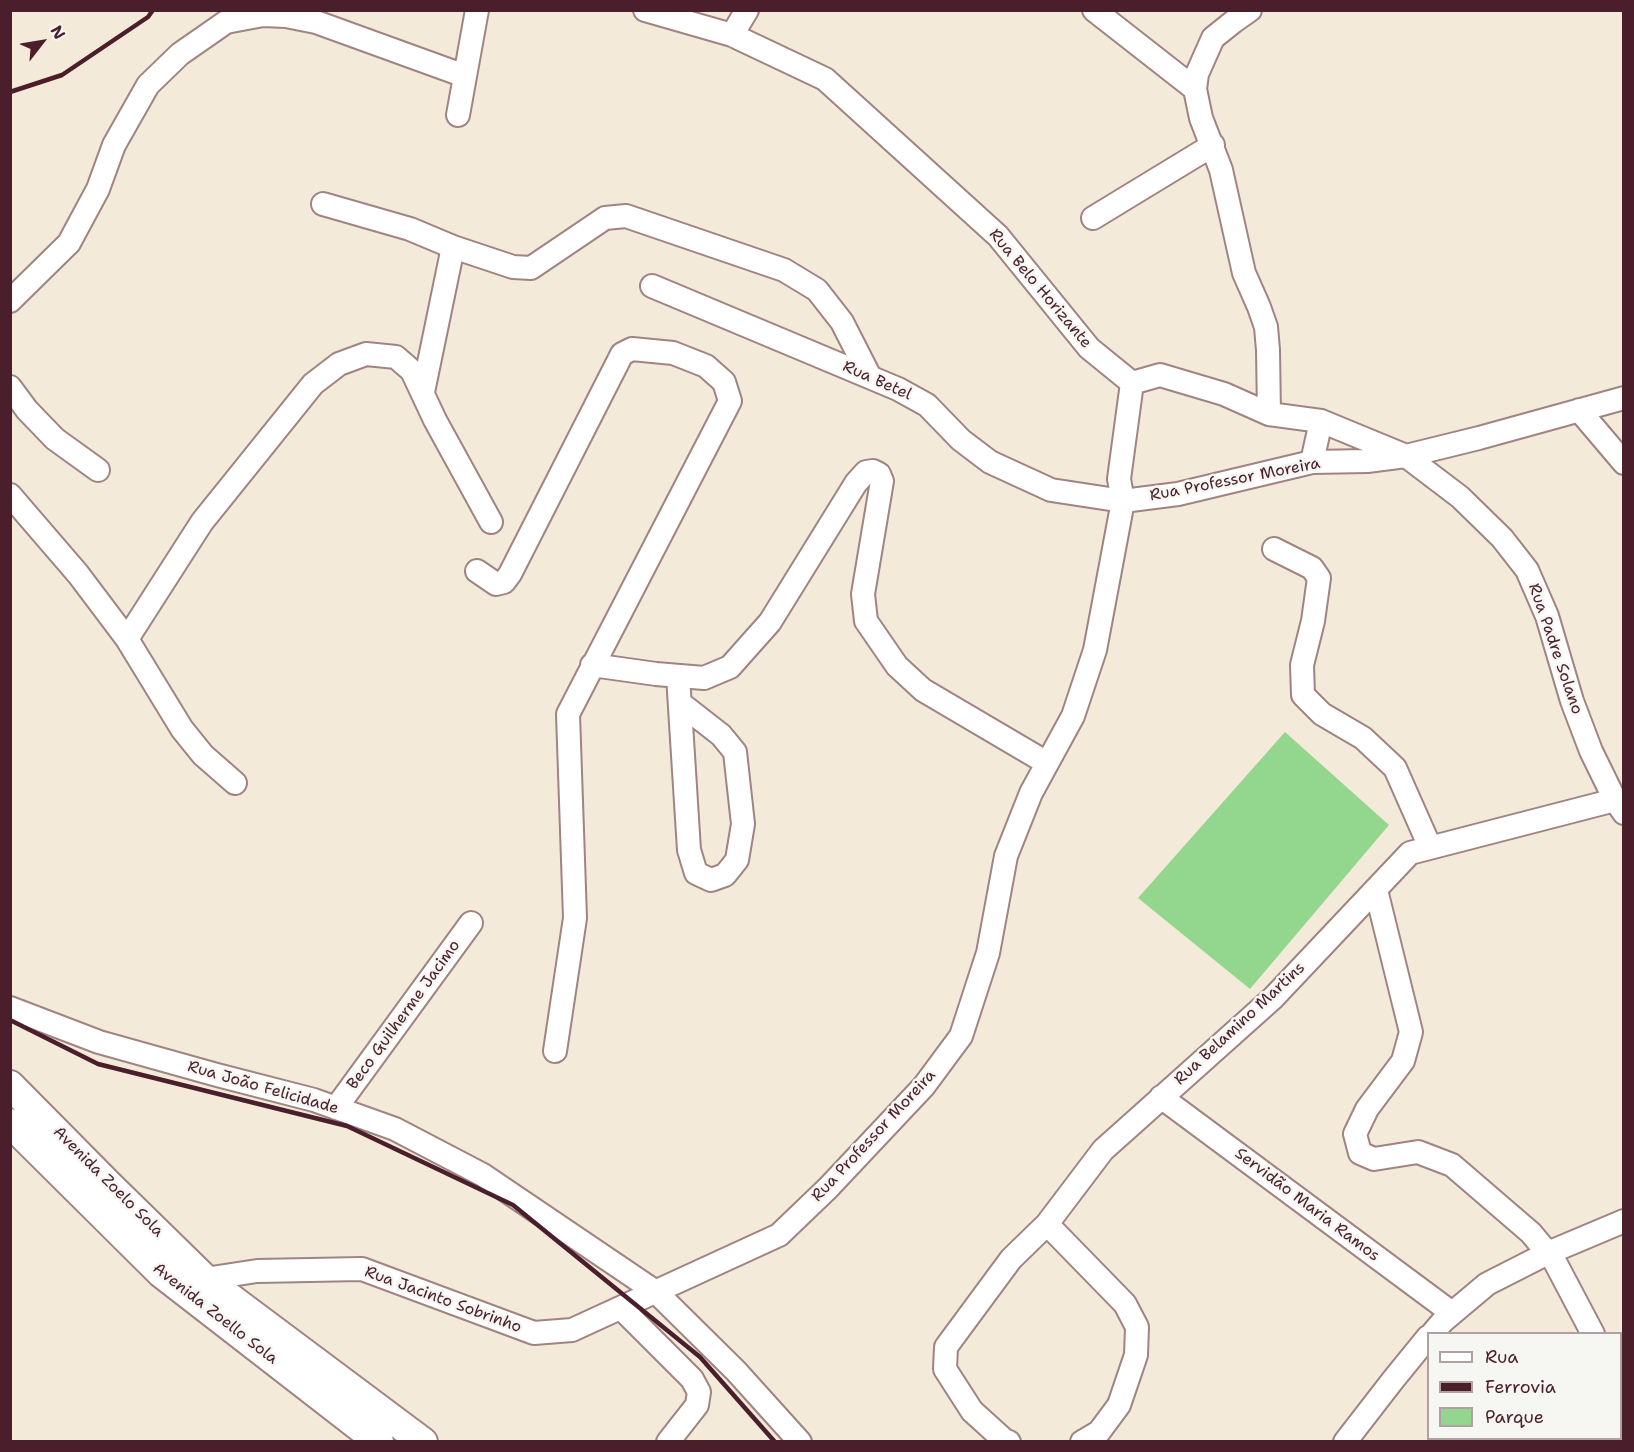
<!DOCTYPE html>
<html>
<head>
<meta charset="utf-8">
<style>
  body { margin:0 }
  #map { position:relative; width:1634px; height:1452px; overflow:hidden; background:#f4eada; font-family:"Shantell Sans",sans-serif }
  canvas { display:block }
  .frame { position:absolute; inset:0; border:12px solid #4a1f2b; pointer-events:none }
  .legend { position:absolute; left:1427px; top:1332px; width:195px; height:108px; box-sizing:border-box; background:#f6f6f2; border:2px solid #b1a0a2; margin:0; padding:8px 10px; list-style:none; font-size:18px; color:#4a1f2b }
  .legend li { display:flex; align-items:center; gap:12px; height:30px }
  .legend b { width:30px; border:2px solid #b1a0a2 }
  .north { position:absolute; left:12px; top:12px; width:60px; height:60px; -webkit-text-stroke:4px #f6f6f2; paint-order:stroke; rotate:59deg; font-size:16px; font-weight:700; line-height:24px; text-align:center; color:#4a1f2b }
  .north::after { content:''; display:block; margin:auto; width:21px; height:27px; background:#4a1f2b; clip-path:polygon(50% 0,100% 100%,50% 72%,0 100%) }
</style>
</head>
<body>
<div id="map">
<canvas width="1634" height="1452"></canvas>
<div class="frame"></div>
<ul class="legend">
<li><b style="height:8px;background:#fff"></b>Rua</li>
<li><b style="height:8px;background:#4a1f2b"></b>Ferrovia</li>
<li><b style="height:16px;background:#93d78f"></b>Parque</li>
</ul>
<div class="north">N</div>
</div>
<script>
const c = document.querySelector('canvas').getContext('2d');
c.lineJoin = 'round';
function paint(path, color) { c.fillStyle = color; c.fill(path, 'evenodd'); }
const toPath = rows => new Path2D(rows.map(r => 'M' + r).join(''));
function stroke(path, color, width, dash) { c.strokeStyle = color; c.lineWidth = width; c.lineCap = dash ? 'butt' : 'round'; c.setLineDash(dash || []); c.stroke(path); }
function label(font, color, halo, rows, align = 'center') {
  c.font = font + ' "Shantell Sans",sans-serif'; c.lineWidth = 5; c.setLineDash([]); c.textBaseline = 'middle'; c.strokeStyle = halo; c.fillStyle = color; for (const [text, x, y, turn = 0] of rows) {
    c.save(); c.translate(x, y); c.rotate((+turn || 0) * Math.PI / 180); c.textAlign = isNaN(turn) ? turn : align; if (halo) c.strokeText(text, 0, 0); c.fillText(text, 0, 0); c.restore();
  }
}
const green = toPath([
  [1285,732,1389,825,1250,989,1138,898]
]);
const minor = toPath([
  [645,10,732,35,825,79,998,236,1089,348,1132,383,1160,375,1224,394,1269,414,1321,421,1406,456,1460,497,1502,538,1527,570,1547,616,1572,701,1591,751,1615,800,1624,813],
  [1094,10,1195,89],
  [1250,10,1233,22,1213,38,1197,74,1195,89,1201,118,1221,170,1244,273,1259,307,1266,327,1268,350,1269,414],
  [732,35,747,10],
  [458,115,477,10],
  [323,204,410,229,453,247,513,267,531,268,605,218,626,216,784,270,817,290,842,322,870,377],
  [1093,218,1213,145],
  [652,286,898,389,927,405,961,440,990,462,1051,490,1123,501,1119,479,1132,383],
  [10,301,69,243,98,189,114,145,148,85,180,54,226,22,263,15,286,16,316,22,465,76],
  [10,387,27,410,55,439,98,470],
  [423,392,453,247],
  [1579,410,1624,463],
  [1312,462,1321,421],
  [10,495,78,574,127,639,182,729,203,755,235,783],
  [1274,549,1312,568,1319,578,1313,621,1302,665,1303,695,1322,714,1363,738,1395,768,1430,847],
  [477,571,496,584,504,582,510,574,622,354,632,349,673,353,706,366,724,382,730,401,568,714,575,918,555,1051],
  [127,639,202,522,313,384,339,364,366,354,396,357,412,371,435,420,491,522],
  [592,665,656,674,704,678,730,667,770,622,856,483,866,472,873,471,879,474,882,481,863,594,866,621,897,666,923,690,1047,763],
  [678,676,689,850,696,873,711,880,725,875,737,860,743,824,735,752,721,735,680,703],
  [1376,890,1411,1032,1403,1061,1367,1109,1355,1134,1360,1153,1374,1159,1418,1152,1452,1165,1531,1233,1555,1262,1593,1334],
  [10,1008,99,1042,217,1075,314,1100,395,1129,483,1175,656,1292,736,1371,800,1442],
  [1161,1097,1452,1313],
  [336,1108,471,923],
  [1047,1224,1125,1304,1137,1327,1136,1355,1119,1405,1099,1432,1082,1442],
  [195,1278,205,1279,257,1271,362,1269,534,1333,572,1330,779,1235,828,1188,924,1086,961,1036,988,953,1006,856,1031,793,1073,716,1095,650,1123,501,1178,494,1312,462,1367,461,1406,456,1479,438,1624,398],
  [621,1308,692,1379,699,1392,697,1405,668,1442],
  [1432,1334,1443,1321,1487,1284,1548,1253,1624,1221],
  [1620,1384,1624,1390],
  [1009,1442,1004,1440,972,1411,945,1369,946,1347,1011,1259,1047,1224,1103,1150,1273,998,1410,853,1615,800],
  [1345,1442,1393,1380,1428,1337]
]);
const major = toPath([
  [10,1085,109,1185,205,1279,423,1442],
  [10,1123,161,1273,379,1442]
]);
const rail = toPath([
  [10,92,62,75,148,17,153,10],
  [10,1020,98,1064,347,1126,513,1205,700,1357,775,1442]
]);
const streetNames = [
  ["Rua Belo Horizante",1040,289,50],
  ["Rua Betel",877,381,24],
  ["Rua Professor Moreira",1235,480,-11],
  ["Rua Padre Solano",1555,649,71],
  ["Beco Guilherme Jacimo",404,1015,-54],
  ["Rua Belamino Martins",1240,1024,-43],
  ["Rua João Felicidade",263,1088,16],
  ["Rua Professor Moreira",874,1136,-47],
  ["Avenida Zoelo Sola",108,1182,45],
  ["Servidão Maria Ramos",1307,1205,37],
  ["Rua Jacinto Sobrinho",443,1300,20],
  ["Avenida Zoello Sola",215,1314,38]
];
paint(green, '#93d78f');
stroke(minor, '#9f8482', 26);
stroke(major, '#9f8482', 32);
stroke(minor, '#fff', 22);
stroke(major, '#fff', 28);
stroke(rail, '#4a1f2b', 4.5);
label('16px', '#4a1f2b', '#f6f6f2', streetNames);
</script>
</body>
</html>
